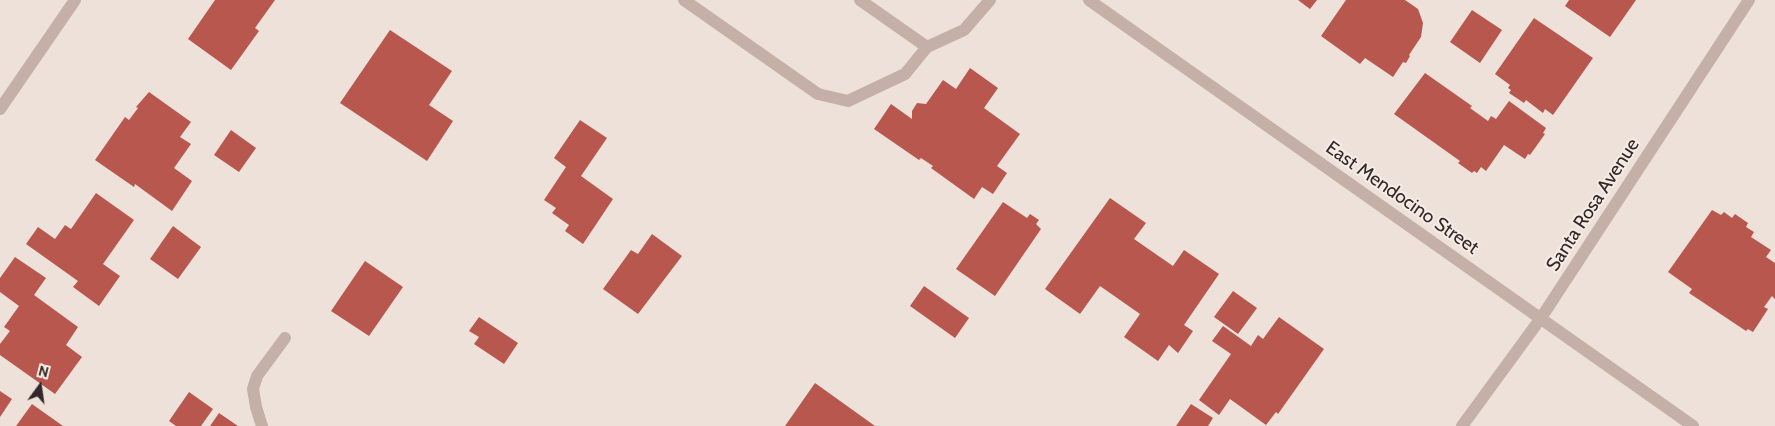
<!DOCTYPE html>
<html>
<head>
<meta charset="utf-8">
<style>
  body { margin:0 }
  #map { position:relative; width:1775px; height:426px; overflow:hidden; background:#eee1da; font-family:Cabin,sans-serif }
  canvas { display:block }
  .north { position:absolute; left:15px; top:361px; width:50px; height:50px; -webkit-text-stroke:4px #f6ece5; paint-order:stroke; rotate:14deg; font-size:14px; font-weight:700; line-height:20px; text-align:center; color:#322827 }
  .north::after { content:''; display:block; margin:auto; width:18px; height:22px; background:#322827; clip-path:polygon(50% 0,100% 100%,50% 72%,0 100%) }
</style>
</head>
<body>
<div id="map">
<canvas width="1775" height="426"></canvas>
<div class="north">N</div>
</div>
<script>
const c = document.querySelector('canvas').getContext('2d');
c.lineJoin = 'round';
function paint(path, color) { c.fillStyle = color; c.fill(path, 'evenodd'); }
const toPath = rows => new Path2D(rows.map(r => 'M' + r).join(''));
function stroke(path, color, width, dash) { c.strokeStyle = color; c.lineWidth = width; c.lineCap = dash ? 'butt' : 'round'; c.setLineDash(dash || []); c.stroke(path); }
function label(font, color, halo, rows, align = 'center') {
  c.font = font + ' Cabin,sans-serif'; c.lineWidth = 4; c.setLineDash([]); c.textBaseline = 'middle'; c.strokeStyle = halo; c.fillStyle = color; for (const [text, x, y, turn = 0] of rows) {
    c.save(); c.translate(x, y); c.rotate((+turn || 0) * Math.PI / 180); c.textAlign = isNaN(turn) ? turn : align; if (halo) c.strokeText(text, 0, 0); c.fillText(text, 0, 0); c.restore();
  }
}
const building = toPath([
  [215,0,275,0,255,28,259,31,231,70,188,39],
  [1298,0,1317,0,1310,9],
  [1346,0,1405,0,1418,9,1423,23,1421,37,1409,55,1410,56,1406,63,1403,62,1393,77,1365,58,1360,64,1321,36],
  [1569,0,1636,0,1610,37,1565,6],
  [1472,10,1502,30,1480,63,1450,42],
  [1534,18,1593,58,1553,115,1545,109,1543,113,1526,100,1524,103,1509,93,1511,90,1508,88,1510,85,1495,74],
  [390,30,452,71,429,105,453,121,427,161,340,103],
  [970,68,998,88,984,108,1020,134,997,166,1007,173,993,194,982,187,974,199,931,168,933,166,921,158,919,160,874,129,891,104,912,119,912,111,917,103,926,104,943,80,956,89],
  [1425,73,1472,106,1470,108,1488,121,1491,116,1496,119,1509,101,1546,128,1543,133,1545,134,1530,155,1528,154,1525,159,1504,145,1486,171,1481,167,1477,173,1474,171,1472,173,1458,163,1460,161,1394,114],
  [149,92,191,122,180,137,191,144,174,168,192,181,172,211,135,184,134,187,95,160,125,117,129,120,138,108,136,107],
  [580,120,607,138,581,176,613,199,583,244,565,231,569,225,552,213,556,208,544,200,566,167,554,158],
  [231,130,256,148,239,172,214,155],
  [96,193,134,220,103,264,120,276,99,306,73,287,78,281,26,244,38,227,55,239,65,225,71,229],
  [1110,198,1146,223,1134,239,1173,266,1184,250,1219,274,1184,325,1193,331,1178,353,1169,345,1158,361,1124,337,1140,314,1100,286,1080,314,1045,289],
  [1003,202,1027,218,1030,214,1039,220,1036,224,1041,229,995,296,956,269],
  [1712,210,1721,215,1724,212,1732,218,1735,214,1748,223,1746,227,1754,232,1751,237,1771,250,1766,257,1775,263,1775,299,1772,296,1764,307,1768,309,1753,332,1748,329,1746,331,1689,293,1692,289,1668,272],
  [173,226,201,247,178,279,150,259],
  [652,234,682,256,638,314,603,289,631,250,638,254],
  [15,257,46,278,34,295,78,327,66,345,82,357,55,394,0,355,0,344,10,331,4,327,19,306,0,292,0,278],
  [365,261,403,287,369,336,331,311],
  [924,286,969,318,955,338,910,306],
  [1233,291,1257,308,1238,334,1214,317],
  [479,317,518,343,504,364,474,344,479,337,469,331],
  [1279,317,1324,349,1278,414,1276,412,1266,425,1230,399,1219,415,1199,400,1231,354,1212,341,1223,326,1251,346,1258,335,1263,339],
  [815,383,875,426,785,426],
  [0,391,12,399,0,417],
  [189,392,213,409,201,426,176,426,169,421],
  [32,404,63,426,16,426],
  [1191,404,1213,418,1208,426,1176,426],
  [219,413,238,426,210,426]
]);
const service = toPath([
  [684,0,818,94,848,101,905,74,927,47,964,30,990,0],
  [860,0,927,47],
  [262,426,256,407,253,389,257,376,285,338]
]);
const minor = toPath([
  [1089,0,1693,426],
  [0,109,75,0],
  [1462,426,1541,318,1749,0]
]);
const streetNames = [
  ["East Mendocino Street",1402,198,35],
  ["Santa Rosa Avenue",1593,205,-57]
];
paint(building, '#b7574e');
stroke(service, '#c4b0a7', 12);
stroke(minor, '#c4b0a7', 12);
label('19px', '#322827', '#f6ece5', streetNames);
</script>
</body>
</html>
